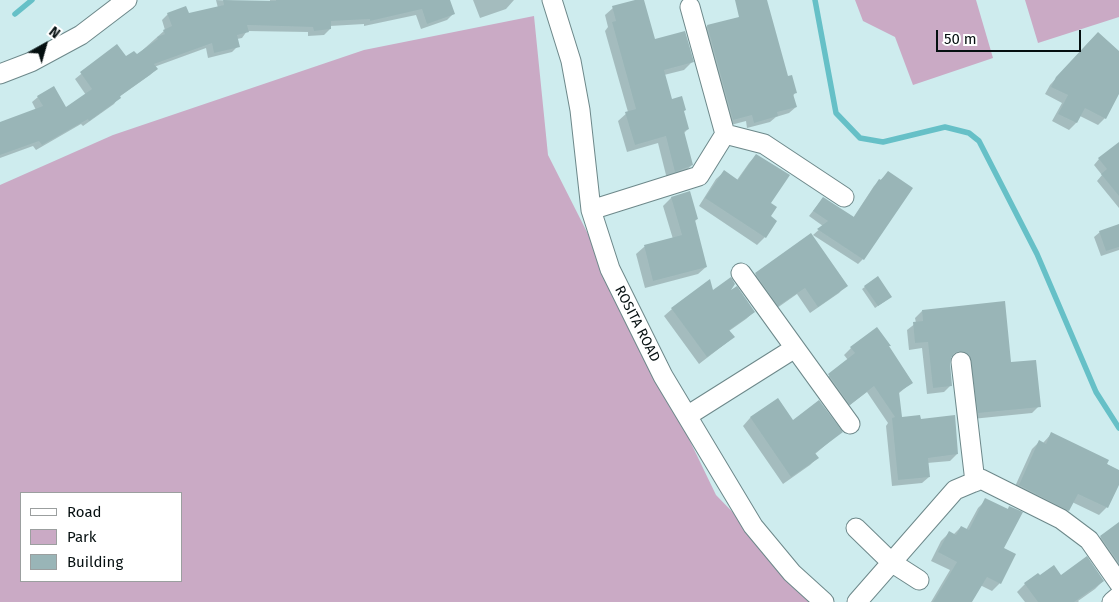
<!DOCTYPE html>
<html>
<head>
<meta charset="utf-8">
<style>
  body { margin:0 }
  #map { position:relative; width:1119px; height:602px; overflow:hidden; background:#ceecee; font-family:"Fira Sans",sans-serif }
  canvas { display:block }
  .legend { position:absolute; left:20px; top:492px; width:162px; height:90px; box-sizing:border-box; background:#fff; border:1px solid #9b9f9f; margin:0; padding:6px 9px; list-style:none; font-size:15px; color:#050f10 }
  .legend li { display:flex; align-items:center; gap:10px; height:25px }
  .legend b { width:25px; border:1px solid #9b9f9f }
  .north { position:absolute; left:20px; top:20px; width:50px; height:50px; -webkit-text-stroke:4px #fff; paint-order:stroke; rotate:38deg; font-size:14px; font-weight:700; line-height:20px; text-align:center; color:#050f10 }
  .north::after { content:''; display:block; margin:auto; width:18px; height:22px; background:#050f10; clip-path:polygon(50% 0,100% 100%,50% 72%,0 100%) }
  .scale { position:absolute; left:936px; top:30px; width:145px; height:22px; box-sizing:border-box; border:2px solid #050f10; border-top:0; padding-left:6px; font-size:15px; line-height:18px; white-space:nowrap; color:#050f10; -webkit-text-stroke:4px #fff; paint-order:stroke }
</style>
</head>
<body>
<div id="map">
<canvas width="1119" height="602"></canvas>
<ul class="legend">
<li><b style="height:6px;background:#fff"></b>Road</li>
<li><b style="height:14px;background:#caaac5"></b>Park</li>
<li><b style="height:14px;background:#99b5b7"></b>Building</li>
</ul>
<div class="north">N</div>
<div class="scale">50 m</div>
</div>
<script>
const c = document.querySelector('canvas').getContext('2d');
c.lineJoin = 'round';
function paint(path, color) { c.fillStyle = color; c.fill(path, 'evenodd'); }
const toPath = rows => new Path2D(rows.map(r => 'M' + r).join(''));
function stroke(path, color, width, dash) { c.strokeStyle = color; c.lineWidth = width; c.lineCap = dash ? 'butt' : 'round'; c.setLineDash(dash || []); c.stroke(path); }
function label(font, color, halo, rows, align = 'center') {
  c.font = font + ' "Fira Sans",sans-serif'; c.lineWidth = 4; c.setLineDash([]); c.textBaseline = 'middle'; c.strokeStyle = halo; c.fillStyle = color; for (const [text, x, y, turn = 0] of rows) {
    c.save(); c.translate(x, y); c.rotate((+turn || 0) * Math.PI / 180); c.textAlign = isNaN(turn) ? turn : align; if (halo) c.strokeText(text, 0, 0); c.fillText(text, 0, 0); c.restore();
  }
}
const green = toPath([
  [855,0,976,0,993,58,913,85,895,37,863,21],
  [1025,0,1119,0,1119,17,1038,43],
  [534,16,548,155,636,329,716,495,820,602,0,602,0,185,113,135,364,50],
  [21,493,181,493,181,581,21,581]
]);
const shadow = toPath([
  [216,0,270,3,270,0,448,0,453,14,447,20,421,29,416,15,364,26,364,24,330,26,330,29,324,35,308,36,308,32,247,31,242,38,237,39,238,46,232,52,208,58,206,48,154,67,156,69,150,75,119,97,114,104,83,126,81,124,36,150,33,146,0,158,0,123,36,110,32,102,38,97,66,109,86,95,75,79,103,56,125,58,136,56,165,30,162,20,168,14,188,15,218,8],
  [473,0,514,0,506,9,480,18],
  [640,0,643,0,654,41,692,62,684,70,664,75,671,100,683,112,688,129,684,133,691,166,682,174,667,179,658,143,627,152,618,121,628,112,605,31,608,27,605,15,613,8],
  [768,10,787,78,795,93,793,96,796,107,789,113,776,117,770,122,747,128,746,121,727,126,701,33,707,26],
  [1091,40,1119,53,1119,92,1105,118,1098,125,1080,116,1076,123,1069,130,1052,121,1062,103,1045,94,1050,85],
  [1119,151,1119,208,1097,181,1102,175,1094,165,1099,159],
  [756,155,769,203,769,217,776,221,765,237,757,245,699,206,716,179,724,172,737,180,749,163],
  [888,173,863,259,858,264,813,235,823,226,809,216,823,198,853,218,874,186],
  [689,192,697,219,694,222,706,267,698,274,645,288,636,254,644,247,673,239,663,206,671,198],
  [1119,225,1119,250,1101,256,1094,237,1100,232],
  [756,274,846,285,839,293,810,313,797,294,770,313,748,282],
  [877,278,888,299,875,308,862,289],
  [712,292,727,294,754,312,746,319,729,331,733,337,725,344,699,364,664,316,672,309],
  [922,311,1010,364,1039,406,1032,413,972,419,958,358,952,357,949,358,951,385,944,392,927,394,922,348,909,350,907,330,916,323,915,318],
  [889,346,888,347,912,382,898,394,901,418,919,420,957,454,950,461,927,463,929,477,922,483,892,486,886,426,888,423,867,392,843,410,822,382,848,360,844,355,851,348],
  [778,400,793,422,841,432,815,454,817,458,810,465,783,484,743,426,750,418],
  [1052,433,1119,471,1119,482,1107,507,1099,515,1072,502,1068,510,1060,518,1012,493,1032,449,1039,442,1043,443],
  [986,500,1007,510,1010,507,1002,549,1000,583,992,591,980,585,971,602,931,602,950,570,931,561,941,541,949,533,953,535,961,527,966,530,978,508],
  [1119,524,1119,581,1093,544,1101,537],
  [1061,576,1103,581,1095,589,1078,601,1079,602,1025,602,1017,592,1025,584]
]);
const stream = toPath([
  [815,0,836,113,860,138,883,142,945,127,969,133,979,141,1037,254,1096,392,1119,428],
  [15,14,32,0]
]);
const building = toPath([
  [223,0,276,1,276,0,450,0,455,14,427,24,422,9,370,21,370,19,331,21,331,29,314,31,313,27,247,25,249,32,237,35,240,47,214,53,212,43,154,64,158,69,120,96,121,98,89,121,88,119,42,145,39,141,0,155,0,122,43,106,37,96,54,86,66,107,92,89,80,72,117,44,126,56,134,51,137,54,158,39,157,37,165,34,163,30,172,26,167,13,186,6,189,13,224,5],
  [635,0,644,0,655,39,685,31,694,62,664,70,672,99,682,96,686,110,684,111,689,129,684,131,693,165,675,172,666,136,635,145,625,112,636,109,612,22,616,21,612,6],
  [735,0,767,0,788,76,792,75,797,93,793,94,797,107,777,112,778,116,754,123,752,115,733,120,707,25,739,17],
  [1098,32,1119,51,1119,94,1106,119,1085,108,1077,123,1058,114,1068,95,1051,87,1056,77],
  [1119,142,1119,196,1101,174,1107,169,1098,158],
  [756,154,790,175,771,203,777,207,771,216,777,221,766,238,705,198,724,170,738,180],
  [888,171,913,188,864,260,817,229,828,221,813,211,823,197,854,217,879,179,881,180],
  [690,191,698,219,695,220,707,267,653,281,644,245,682,235,671,197],
  [1119,224,1119,247,1106,251,1099,231],
  [811,233,848,286,818,307,805,288,778,306,755,273],
  [878,276,892,297,878,306,864,286],
  [731,277,735,284,731,290,737,286,755,312,729,330,735,337,707,357,671,308,710,279,713,290],
  [1005,301,1011,362,1036,360,1041,407,978,413,970,356,965,352,959,351,954,353,951,358,950,363,952,386,933,388,928,342,915,343,913,322,923,321,922,310],
  [877,327,891,346,889,346,913,383,899,392,902,417,920,415,921,419,955,415,958,454,928,458,930,477,898,480,892,418,895,417,874,386,850,405,828,374,855,353,850,347],
  [778,398,793,420,819,400,843,432,815,453,819,458,791,477,750,417],
  [1051,432,1109,460,1107,464,1119,470,1119,485,1108,508,1078,494,1069,511,1019,485,1039,440,1046,444],
  [985,498,1008,509,1009,506,1023,512,1004,548,1016,554,1001,584,987,577,972,602,933,602,957,562,938,552,949,531,956,535,961,526,969,530],
  [1119,522,1119,563,1100,536],
  [1087,556,1104,581,1074,602,1038,602,1024,583,1038,573,1040,575,1054,565,1061,575]
]);
const minor = toPath([
  [552,0,571,61,580,110,591,210,610,269,663,376,753,526,792,573,824,602],
  [0,74,31,62,81,35,127,0],
  [725,134,764,144,844,197],
  [591,210,699,176,725,134,690,7],
  [795,348,850,424],
  [961,362,975,482],
  [687,416,795,348,741,273],
  [856,528,891,562,919,580],
  [857,602,955,490,981,479,1061,519,1089,540,1119,583],
  [1112,602,1119,596]
]);
const streetNames = [
  ["ROSITA ROAD",637,324,63]
];
paint(green, '#caaac5');
paint(shadow, '#0003');
stroke(stream, '#66c0c7', 5.5);
paint(building, '#99b5b7');
stroke(minor, '#6d888a', 21);
stroke(minor, '#fff', 19);
label('14px', '#050f10', '#fff', streetNames);
</script>
</body>
</html>
